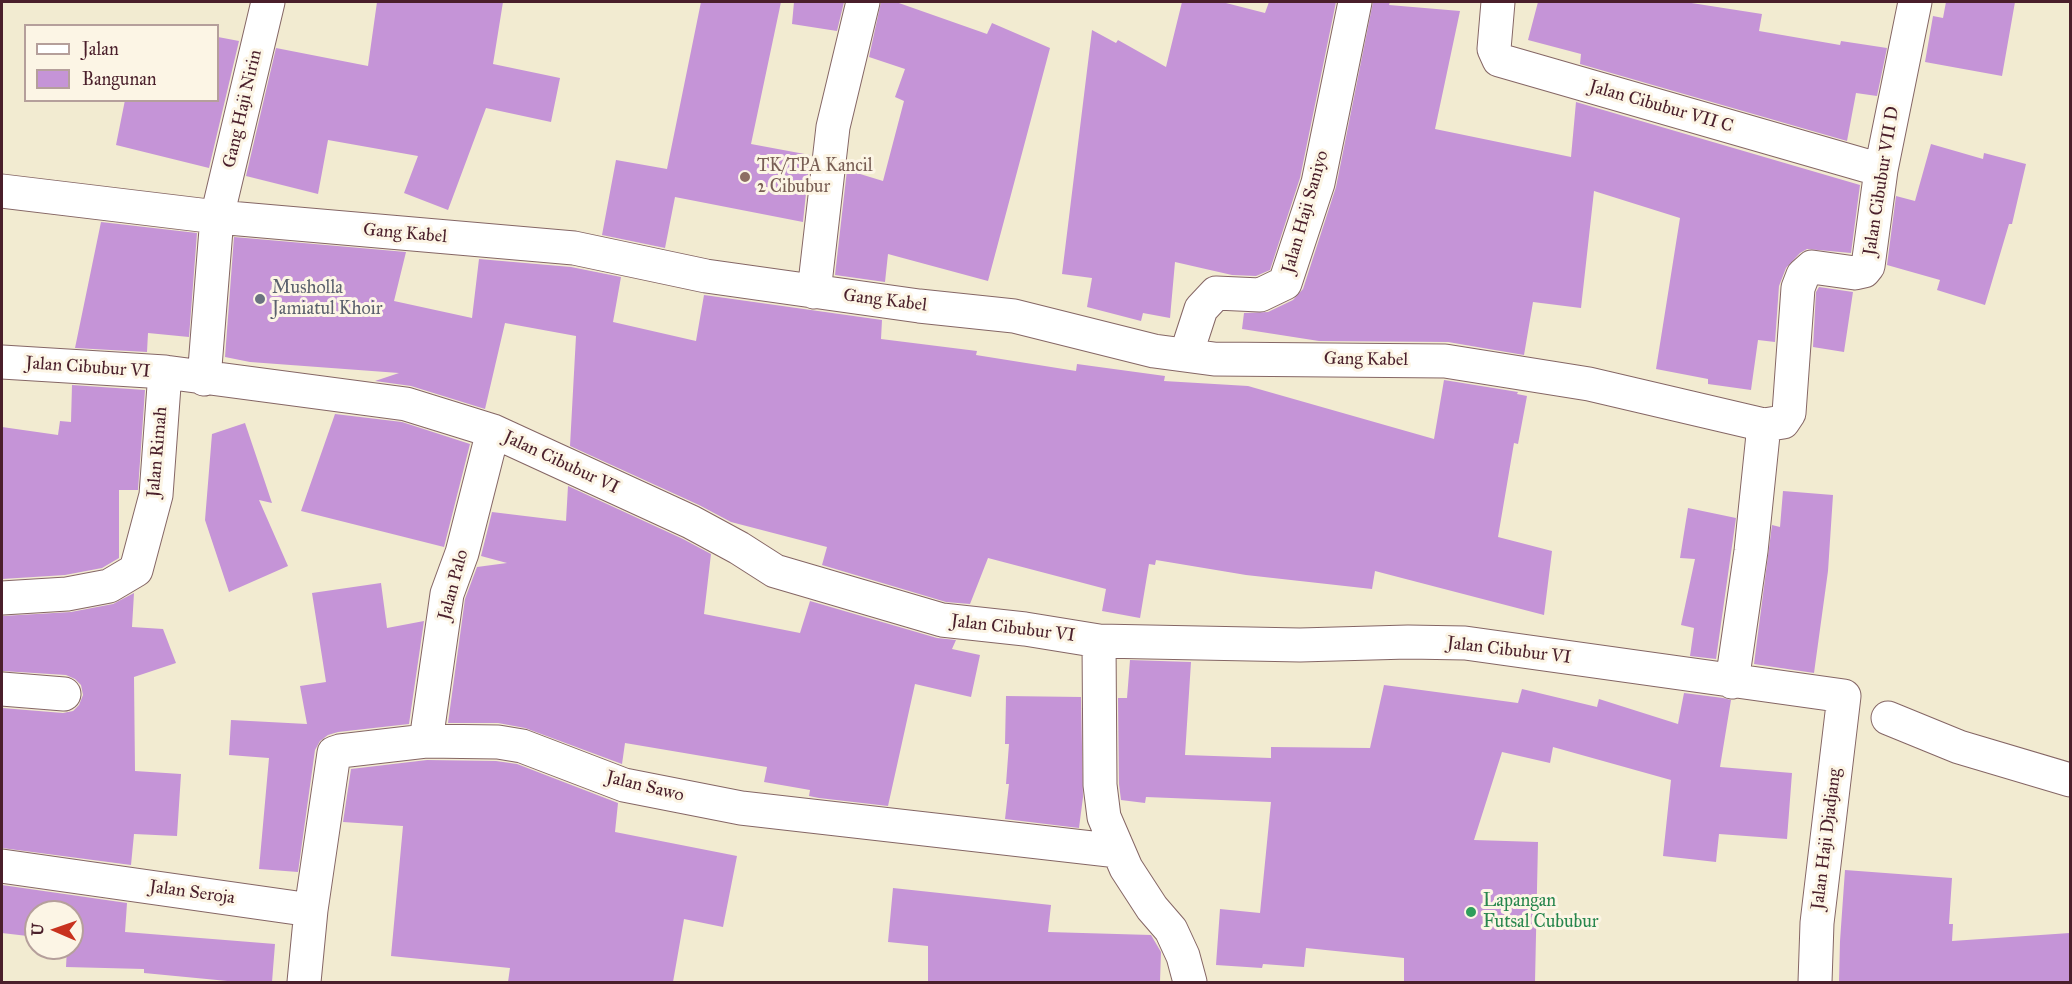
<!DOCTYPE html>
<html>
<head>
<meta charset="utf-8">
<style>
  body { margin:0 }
  #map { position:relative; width:2072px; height:984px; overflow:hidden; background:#f2ebd1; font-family:"IM FELL Great Primer",serif }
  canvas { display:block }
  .frame { position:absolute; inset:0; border:3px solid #4a1f2b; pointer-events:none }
  .legend { position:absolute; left:24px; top:24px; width:195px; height:78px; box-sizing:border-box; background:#fcf5e5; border:2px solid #b59f9b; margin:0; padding:8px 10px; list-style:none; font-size:18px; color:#4a1f2b }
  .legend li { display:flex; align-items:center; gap:12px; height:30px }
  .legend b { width:30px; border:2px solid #b59f9b }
  .north { position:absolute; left:24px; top:900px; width:60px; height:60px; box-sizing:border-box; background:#fcf5e5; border:2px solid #b59f9b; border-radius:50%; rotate:272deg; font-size:16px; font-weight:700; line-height:24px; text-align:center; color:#4a1f2b }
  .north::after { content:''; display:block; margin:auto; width:21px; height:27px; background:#c8321e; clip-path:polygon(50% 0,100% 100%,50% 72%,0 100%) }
</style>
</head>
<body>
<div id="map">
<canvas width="2072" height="984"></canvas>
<div class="frame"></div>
<ul class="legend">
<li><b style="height:8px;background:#fff"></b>Jalan</li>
<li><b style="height:16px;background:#c594d7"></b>Bangunan</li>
</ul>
<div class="north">U</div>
</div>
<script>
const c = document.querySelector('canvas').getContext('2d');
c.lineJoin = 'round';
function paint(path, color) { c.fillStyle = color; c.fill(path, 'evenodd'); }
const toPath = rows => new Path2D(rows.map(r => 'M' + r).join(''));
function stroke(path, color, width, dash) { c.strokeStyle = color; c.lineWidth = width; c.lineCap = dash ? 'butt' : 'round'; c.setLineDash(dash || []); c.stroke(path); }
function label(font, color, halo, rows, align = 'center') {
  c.font = font + ' "IM FELL Great Primer",serif'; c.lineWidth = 6; c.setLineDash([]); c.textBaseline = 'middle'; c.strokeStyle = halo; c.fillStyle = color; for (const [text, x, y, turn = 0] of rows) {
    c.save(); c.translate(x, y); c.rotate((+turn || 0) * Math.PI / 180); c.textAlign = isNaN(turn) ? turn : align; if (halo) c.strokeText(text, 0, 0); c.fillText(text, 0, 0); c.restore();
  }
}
const building = toPath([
  [377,2,503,2,493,64,560,78,551,122,486,108,448,210,404,193,418,156,328,140,318,194,246,176,276,48,368,66],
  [701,2,781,2,751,144,810,155,803,222,675,197,665,248,602,235,616,160,667,169],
  [794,2,844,2,837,31,792,24],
  [881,2,896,2,987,34,992,23,1050,48,988,281,888,254,885,282,835,275,847,170,883,181,904,101,895,97,905,69,869,57],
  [1182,2,1222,2,1265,13,1269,2,1336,2,1300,178,1270,270,1256,276,1232,275,1175,262,1170,318,1143,313,1141,321,1087,307,1092,278,1062,274,1092,30,1116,43,1118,40,1166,67],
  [1373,2,1390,2,1389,5,1460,11,1435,129,1571,157,1576,102,1860,185,1851,253,1807,249,1800,253,1786,268,1779,286,1775,342,1758,340,1751,390,1708,384,1708,379,1656,369,1680,218,1594,191,1581,308,1533,302,1524,355,1448,342,1319,341,1242,329,1244,313,1268,312,1293,300,1303,289,1336,187],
  [1538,2,1685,2,1762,14,1759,31,1840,45,1841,41,1887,48,1877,96,1856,93,1847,141,1580,64,1581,54,1528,40],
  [1946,2,2015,2,2002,76,1925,62,1933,16,1943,18],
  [218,37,239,41,209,168,116,145,125,100,218,100],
  [1931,144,1983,159,1984,153,2026,164,2012,224,2009,224,1985,305,1937,290,1940,280,1887,265,1896,196,1915,201],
  [101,222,197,233,189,337,148,333,147,352,75,348],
  [234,237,406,252,394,301,472,318,479,259,571,267,621,277,613,322,696,341,704,295,882,320,881,339,977,351,976,355,1076,371,1077,364,1165,376,1164,381,1248,386,1434,439,1444,380,1518,392,1517,394,1527,396,1518,444,1514,443,1498,537,1552,551,1544,615,1375,571,1372,589,1246,575,1156,560,1155,565,1149,564,1140,618,1102,611,1106,589,988,558,970,604,946,602,822,565,827,547,731,522,699,505,570,446,576,336,505,323,485,409,411,386,375,381,399,373,250,362,225,357],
  [1819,287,1853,292,1844,352,1813,347,1816,292],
  [72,385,145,390,138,490,119,490,119,558,102,568,65,575,2,579,2,427,58,435,60,421,71,422],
  [335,414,402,422,470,444,444,547,301,511],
  [245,423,272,503,259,500,288,566,229,592,205,520,212,434],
  [568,486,683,539,711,554,704,614,800,633,810,601,937,638,956,640,952,649,980,655,971,697,915,684,888,806,819,798,809,796,810,790,764,782,767,767,625,743,622,764,525,728,498,723,448,723,465,599,477,567,507,563,481,556,492,512,566,521],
  [1783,491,1833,495,1828,571,1814,673,1754,664,1772,525,1780,527],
  [1688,508,1736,518,1716,659,1690,656,1694,628,1681,625,1695,559,1680,558],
  [381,583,387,628,424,621,409,724,338,732,328,735,320,741,315,750,298,872,259,869,269,758,229,755,231,720,307,724,300,686,326,682,312,593],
  [134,593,132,627,163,629,176,663,134,677,135,771,181,774,177,836,134,834,131,865,2,848,2,708,63,713,73,711,79,705,83,695,81,685,75,679,66,675,2,671,2,616,71,612,113,604],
  [1130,660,1191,662,1185,755,1271,758,1271,747,1370,748,1384,685,1518,703,1522,689,1597,707,1599,699,1678,724,1684,693,1723,698,1731,700,1720,767,1792,773,1787,839,1719,834,1716,862,1663,856,1671,780,1553,747,1550,763,1502,752,1474,840,1538,842,1535,982,1404,982,1404,958,1306,948,1304,967,1263,964,1262,968,1216,965,1220,909,1260,913,1271,802,1146,797,1145,803,1121,800,1119,784,1118,698,1127,698],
  [1006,696,1081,697,1083,797,1079,828,1005,819,1009,784,1006,784,1009,744,1005,744],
  [427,760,496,761,517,764,618,803,615,832,737,856,723,927,684,919,673,982,508,982,510,968,391,956,403,826,343,822,351,769],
  [1845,870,1952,878,1949,924,1953,924,1952,941,2070,933,2070,982,1839,982,1840,941],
  [2,885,127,903,125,932,275,944,272,982,238,982,144,973,144,969,66,967,67,948,72,948,72,912,36,912,36,937,2,933],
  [893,888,1051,905,1048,932,1151,935,1161,952,1160,982,928,982,928,946,888,942]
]);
const minor = toPath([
  [1498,2,1494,49,1499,60,1881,170],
  [2,191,217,217,574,248,706,276,919,306,1014,316,1154,351,1214,359,1445,361,1589,384,1764,425,1783,422,1789,413,1798,288,1803,275,1812,267,1855,273,1864,271,1868,266,1881,170,1915,2],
  [814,292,833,127,863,2],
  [1186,355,1201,309,1216,293,1260,295,1285,283,1318,183,1355,2],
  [2,362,165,372,406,404,493,431,691,522,739,548,775,571,942,620,1025,629,1099,641,1300,645,1408,642,1465,643,1844,696,1817,923,1815,982],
  [204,379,217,217,268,2],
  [2,598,67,594,109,586,136,570,156,495,165,372],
  [1099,641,1100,785,1104,817,1126,868,1152,908,1171,930,1183,956,1190,982],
  [1732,682,1751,551,1764,425],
  [2,689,64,694],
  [1888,718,1959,747,2070,780],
  [426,741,447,594,462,553,493,431],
  [2,866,311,910],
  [304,982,311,910,334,753,340,751,426,741,498,742,522,746,624,785,741,808,1118,851]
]);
const markers = [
  [745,177,6,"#8d6e63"],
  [260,299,6,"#6b7280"],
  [1471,912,6,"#2e9e5b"]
];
const streetNames = [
  ["Jalan Cibubur VII C",1661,107,16],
  ["Gang Haji Nirin",243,109,-77],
  ["Jalan Cibubur VII D",1882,181,-81],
  ["Jalan Haji Saniyo",1306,212,-74],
  ["Gang Kabel",405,234,5],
  ["Gang Kabel",885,301,7],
  ["Gang Kabel",1366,360,1],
  ["Jalan Cibubur VI",88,368,4],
  ["Jalan Rimah",158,452,-85],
  ["Jalan Cibubur VI",561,463,25],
  ["Jalan Palo",454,585,-75],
  ["Jalan Cibubur VI",1013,629,7],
  ["Jalan Cibubur VI",1509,651,7],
  ["Jalan Sawo",645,787,14],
  ["Jalan Haji Djadjang",1827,839,-83],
  ["Jalan Seroja",192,893,8]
];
const educationNames = [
  ["TK/TPA Kancil",757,167],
  ["2 Cibubur",757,188]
];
const worshipNames = [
  ["Musholla",272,289],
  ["Jamiatul Khoir",272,310]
];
const leisureNames = [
  ["Lapangan",1483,902],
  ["Futsal Cububur",1483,923]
];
paint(building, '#c594d7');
stroke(minor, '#856665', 35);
stroke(minor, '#fff', 33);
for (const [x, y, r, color] of markers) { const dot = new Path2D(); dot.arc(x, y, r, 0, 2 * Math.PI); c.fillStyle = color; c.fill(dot); stroke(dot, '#fcf5e5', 2); }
label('18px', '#4a1f2b', '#fcf5e5', streetNames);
label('18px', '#785e54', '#fcf5e5', educationNames, 'left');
label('18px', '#5b616d', '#fcf5e5', worshipNames, 'left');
label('18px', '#27864d', '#fcf5e5', leisureNames, 'left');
</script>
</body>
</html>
